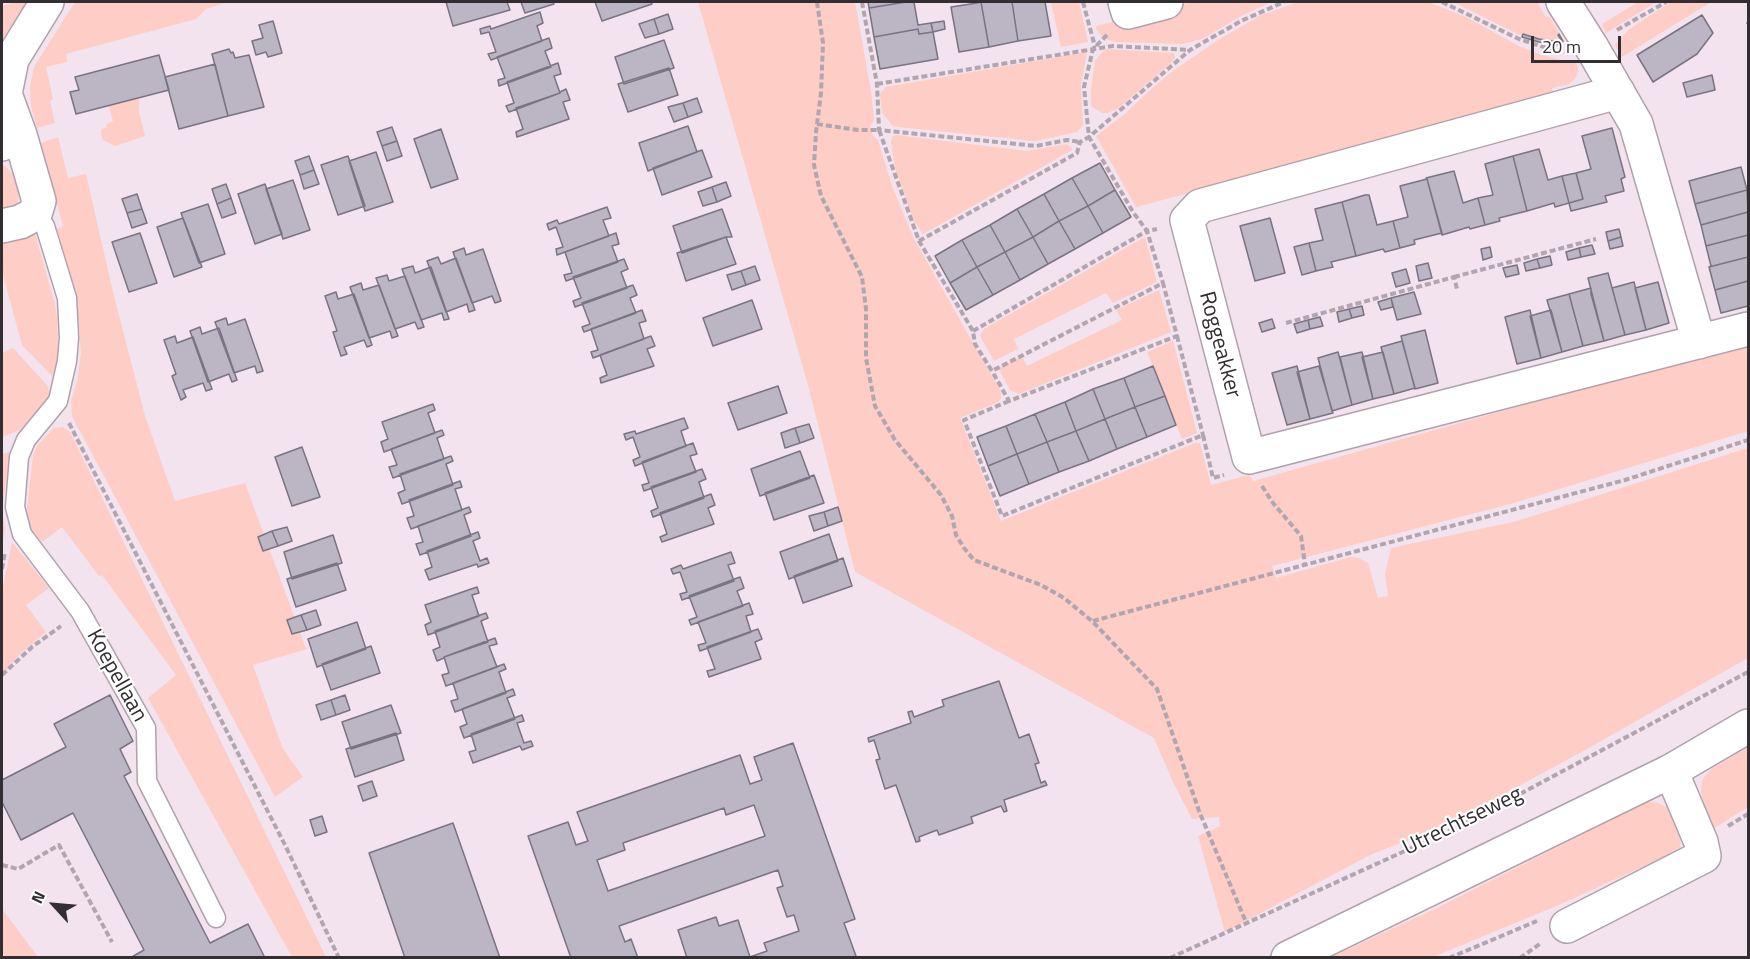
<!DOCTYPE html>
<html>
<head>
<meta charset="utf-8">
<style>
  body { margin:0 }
  #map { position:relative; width:1750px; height:959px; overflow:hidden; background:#f2e3ef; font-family:"Titillium Web",sans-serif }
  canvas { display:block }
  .frame { position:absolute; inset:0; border:3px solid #332e32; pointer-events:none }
  .north { position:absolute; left:24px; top:875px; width:60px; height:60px; -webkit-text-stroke:4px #fff; paint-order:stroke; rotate:296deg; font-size:16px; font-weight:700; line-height:24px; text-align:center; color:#332e32 }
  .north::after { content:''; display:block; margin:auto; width:21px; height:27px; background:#332e32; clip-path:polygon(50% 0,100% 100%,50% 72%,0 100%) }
  .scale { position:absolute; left:1531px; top:36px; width:90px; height:27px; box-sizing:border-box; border:3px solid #332e32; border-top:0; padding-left:8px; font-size:18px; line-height:21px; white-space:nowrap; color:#332e32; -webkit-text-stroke:4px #fff; paint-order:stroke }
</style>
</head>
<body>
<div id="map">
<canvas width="1750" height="959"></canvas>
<div class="frame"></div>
<div class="north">N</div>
<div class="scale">20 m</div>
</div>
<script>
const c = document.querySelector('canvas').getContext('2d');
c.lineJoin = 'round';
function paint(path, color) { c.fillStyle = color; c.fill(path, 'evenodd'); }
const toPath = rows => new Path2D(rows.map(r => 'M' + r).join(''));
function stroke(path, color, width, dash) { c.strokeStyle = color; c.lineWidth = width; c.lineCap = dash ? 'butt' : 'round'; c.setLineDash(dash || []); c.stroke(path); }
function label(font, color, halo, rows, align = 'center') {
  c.font = font + ' "Titillium Web",sans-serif'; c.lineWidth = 4.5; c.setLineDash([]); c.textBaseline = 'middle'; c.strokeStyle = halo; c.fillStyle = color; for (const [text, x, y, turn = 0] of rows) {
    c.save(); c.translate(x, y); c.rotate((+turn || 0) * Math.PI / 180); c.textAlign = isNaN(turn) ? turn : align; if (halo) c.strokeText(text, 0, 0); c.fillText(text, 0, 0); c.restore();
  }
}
const green = toPath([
  [16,2,29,2,2,46,2,6],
  [75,2,228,2,206,9,196,19,66,54,67,62,46,67,53,99,50,101,55,123,37,128,31,106,30,87,34,67],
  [698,2,855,2,871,91,874,121,870,126,873,136,878,140,892,186,914,239,1001,392,1001,398,998,402,960,418,1001,521,1195,443,1200,443,1211,485,1249,475,1253,481,1748,342,1748,431,1514,503,1272,566,1276,578,1351,557,1359,558,1368,563,1378,598,1388,596,1385,574,1391,548,1517,521,1748,448,1748,658,1585,750,1449,824,1370,855,1225,932,1198,836,1220,826,1219,817,1192,819,1173,782,1154,738,855,572,808,385],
  [1051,2,1079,2,1088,42,1061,47],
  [1192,2,1271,2,1243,15,1202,39,1182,44,1116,42,1108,40,1102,36,1096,29,1096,26],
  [1299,2,1428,2,1464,16,1519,46,1539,54,1571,63,1576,61,1578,69,1577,74,1575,79,1569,84,1552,88,1554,97,1136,207,1096,136,1126,113,1148,92,1170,73,1218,40,1261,15],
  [1453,2,1537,2,1546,17,1549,16,1560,34,1558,35,1562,42,1540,40,1523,34,1522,36],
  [1638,2,1656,2,1606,33,1602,24],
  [1671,2,1711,2,1622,57,1615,45,1628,30],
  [1107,49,1174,53,1175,58,1169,65,1117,109,1107,113,1102,113,1091,106,1091,90,1095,61,1102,52],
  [1087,52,1081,85,1083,125,1077,132,1035,141,898,127,893,126,882,113,880,94,886,87],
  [139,98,139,112,145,136,115,146,103,140,101,132,102,129,106,128,107,124,113,121,109,106],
  [896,135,1027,151,1067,144,1072,148,1072,150,923,234,914,221,895,168,891,143,892,137],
  [58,137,68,178,86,174,113,292,145,416,175,501,245,483,305,646,307,649,253,665,283,749,303,777,275,797,72,416,71,401,78,377,81,353,77,298,57,229,63,226,41,143],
  [2,164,8,169,13,175,19,194,18,201,14,207,2,211],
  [35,234,55,304,57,318,58,341,57,362,54,378,22,345,2,271,2,243],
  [1145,237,1157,282,1113,303,1106,293,1014,339,1018,349,994,361,980,336,984,329],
  [1159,290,1171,332,1019,394,1010,390,998,368,1022,356,1027,366,1122,320,1116,310],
  [1173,341,1197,433,1182,439,1147,352],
  [13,348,47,385,50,393,43,407,20,430,2,437,2,353],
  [63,427,70,432,326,957,292,957,148,698,176,675,102,575,99,576,62,527,42,542,30,528,26,517,33,455,37,446,54,428],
  [10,452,2,511,5,529,2,545,2,454],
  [12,542,49,588,26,605,46,632,19,655,2,675,2,592],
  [1748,747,1748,807,1711,830,1701,792,1702,780,1711,769],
  [1647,802,1656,802,1668,808,1674,815,1681,834,1680,847,1664,857,1561,904,1433,957,1329,958,1437,908],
  [2,909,38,957,2,957]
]);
const building = toPath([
  [446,2,507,2,510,10,453,26,446,2],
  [521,2,553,2,554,4,525,13,521,2],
  [595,2,651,2,652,4,602,21,595,2],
  [868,2,906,2,869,8,868,2],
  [906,2,914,2,918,25,931,23,933,32,919,34,918,29,874,37,869,8,906,2],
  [981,2,1012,2,1018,41,989,47,981,2],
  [1012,2,1045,2,1051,36,1018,41,1012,2],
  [977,3,981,2,989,47,959,52,951,7,977,3],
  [540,12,543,23,537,26,542,41,491,60,488,54,496,52,489,32,481,34,480,29,490,26,491,29,540,12],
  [668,14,673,29,659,34,654,19,668,14],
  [1702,15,1713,33,1697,54,1653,82,1637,55,1702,15],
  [654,19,659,34,645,38,639,24,654,19],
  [273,21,282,53,268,57,266,52,256,55,252,41,263,38,259,25,273,21],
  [944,21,945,29,933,32,931,23,944,21],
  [918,29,919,34,933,32,938,59,880,69,874,37,918,29],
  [1523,34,1539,39,1560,42,1562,41,1558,35,1559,34,1563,41,1560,45,1539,42,1522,37,1523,34],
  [549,38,552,48,545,51,551,67,499,86,498,80,505,78,497,57,549,38],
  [664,40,674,68,624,84,615,57,664,40],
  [229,49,231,53,233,52,235,58,249,55,264,107,228,116,212,54,229,49],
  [159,55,169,90,76,114,70,92,79,90,75,77,159,55],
  [558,63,561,74,554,76,560,93,509,112,506,106,514,103,507,82,558,63],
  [215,64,228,116,179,129,165,77,215,64],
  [669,68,678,95,628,112,618,84,669,68],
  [1712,75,1715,90,1687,97,1683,83,1712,75],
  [566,89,570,100,563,102,569,119,517,137,516,132,523,129,516,108,560,93,560,92,566,89],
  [697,98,702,112,688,117,683,103,697,98],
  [683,103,688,117,674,122,668,107,683,103],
  [688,126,697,152,648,171,639,143,688,126],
  [392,127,397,141,382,146,377,132,392,127],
  [1612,128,1625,177,1621,179,1624,191,1605,196,1607,202,1571,211,1569,203,1583,199,1576,173,1591,169,1582,136,1612,128],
  [441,129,458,179,431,188,414,139,441,129],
  [397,141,402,156,387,161,382,146,397,141],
  [1539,149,1548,180,1562,176,1569,203,1555,207,1554,203,1527,211,1513,156,1539,149],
  [702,150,712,177,662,195,653,168,702,150],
  [376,152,393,202,365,211,349,161,376,152],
  [309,156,314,170,300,175,295,161,309,156],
  [348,156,365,206,338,215,321,165,348,156],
  [1513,156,1527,211,1499,218,1500,221,1485,225,1478,198,1493,195,1485,164,1513,156],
  [1100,163,1115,190,1088,206,1072,178,1100,163],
  [1741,167,1747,190,1695,204,1689,181,1741,167],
  [314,170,319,184,304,189,300,175,314,170],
  [1454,171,1463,203,1478,198,1485,225,1470,229,1469,227,1442,235,1427,179,1426,178,1454,171],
  [1576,173,1583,199,1569,203,1562,176,1576,173],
  [1072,178,1088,206,1059,221,1044,194,1072,178],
  [1427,179,1442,233,1414,240,1415,244,1400,248,1393,221,1408,217,1400,186,1427,179],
  [293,180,310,230,283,239,266,189,293,180],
  [726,182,731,196,717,202,712,187,726,182],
  [226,184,231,198,217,204,212,189,226,184],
  [265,184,282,234,255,244,238,194,265,184],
  [712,187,717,202,703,206,698,192,712,187],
  [1115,190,1131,217,1103,233,1088,206,1115,190],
  [1747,190,1748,212,1701,225,1695,204,1747,190],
  [137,194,142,209,127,213,122,199,137,194],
  [1044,194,1059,221,1033,237,1017,209,1044,194],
  [1365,195,1369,195,1377,225,1393,221,1400,248,1385,252,1383,249,1356,256,1342,202,1365,195],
  [231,198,236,213,222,218,217,204,231,198],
  [1342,202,1356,256,1331,262,1333,267,1316,271,1309,243,1323,240,1315,209,1342,202],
  [208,204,225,254,199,263,181,213,208,204],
  [1088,206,1103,233,1075,249,1059,221,1088,206],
  [607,207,611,218,603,220,609,236,557,255,556,249,563,247,556,227,549,230,547,224,557,220,559,224,607,207],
  [142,209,147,223,132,228,127,213,142,209],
  [722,209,732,237,726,237,682,253,673,226,722,209],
  [1017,209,1033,237,1005,252,990,225,1017,209],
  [1748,212,1748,235,1706,246,1701,225,1748,212],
  [183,218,202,267,174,277,157,227,183,218],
  [1270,218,1285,273,1255,281,1240,226,1270,218],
  [1059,221,1075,249,1048,264,1033,237,1059,221],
  [990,225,1005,252,977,267,962,240,990,225],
  [1619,229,1621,237,1608,241,1606,232,1619,229],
  [140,233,157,283,129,292,112,242,140,233],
  [616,233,619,244,612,246,618,262,566,281,564,275,572,273,565,252,616,233],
  [1748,235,1748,257,1709,267,1711,266,1706,246,1748,235],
  [726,237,736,264,686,281,677,253,726,237],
  [1033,237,1048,264,1020,280,1005,252,1033,237],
  [1621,237,1623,246,1610,249,1608,241,1621,237],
  [962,240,977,267,950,283,935,256,962,240],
  [1309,243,1316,271,1302,275,1294,247,1309,243],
  [1592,245,1595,254,1581,257,1579,248,1592,245],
  [1490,247,1492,257,1483,260,1481,249,1490,247],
  [464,248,466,255,483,249,501,301,495,303,492,296,472,303,453,252,464,248],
  [1579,248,1581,257,1568,260,1566,252,1579,248],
  [1005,252,1020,280,993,295,977,267,1005,252],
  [1550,256,1552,265,1540,268,1537,259,1550,256],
  [438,257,441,264,456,258,475,310,469,312,467,304,446,312,427,261,438,257],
  [1748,257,1748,281,1715,290,1709,267,1748,257],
  [624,259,628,269,621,272,627,288,575,307,573,301,581,298,573,277,624,259],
  [1537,259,1540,268,1526,271,1524,263,1537,259],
  [1428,263,1432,278,1419,281,1416,266,1428,263],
  [1517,265,1519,274,1506,277,1503,268,1517,265],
  [413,266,415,273,431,267,449,319,444,320,442,313,421,320,402,269,413,266],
  [755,266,760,280,746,285,741,271,755,266],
  [977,267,993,295,966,310,950,283,977,267],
  [1406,269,1410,283,1396,287,1392,273,1406,269],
  [741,271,746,285,732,290,727,275,741,271],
  [1608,273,1625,335,1604,341,1588,278,1608,273],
  [387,275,389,281,405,276,424,327,418,329,415,322,395,329,376,278,387,275],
  [1748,281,1748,306,1721,313,1715,290,1748,281],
  [1634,282,1646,330,1625,335,1612,288,1634,282],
  [1658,282,1669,323,1646,330,1635,288,1658,282],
  [361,283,363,290,379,285,398,336,392,338,390,331,369,338,350,287,361,283],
  [633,285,637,295,630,298,636,313,584,332,582,327,590,324,582,303,633,285],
  [1591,288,1591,294,1604,341,1583,346,1569,294,1591,288],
  [336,292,338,299,354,294,372,345,367,347,364,340,344,347,347,354,341,356,333,332,337,331,325,296,336,292],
  [1414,292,1421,314,1397,320,1391,298,1414,292],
  [1569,294,1583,346,1562,352,1547,300,1569,294],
  [1391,298,1393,307,1381,310,1378,302,1391,298],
  [752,300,762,329,713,346,703,318,752,300],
  [1362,306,1364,315,1352,318,1349,309,1362,306],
  [1349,309,1352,318,1339,322,1337,312,1349,309],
  [642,310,646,321,639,323,644,339,593,358,591,352,598,350,591,329,642,310],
  [1530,310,1541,358,1517,364,1505,317,1530,310],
  [1551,310,1562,352,1541,358,1530,316,1551,310],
  [1320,317,1323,326,1310,329,1308,320,1320,317],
  [226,318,228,325,245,319,263,371,257,373,255,366,234,373,215,322,226,318],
  [1272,319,1275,328,1262,332,1259,323,1272,319],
  [1308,320,1310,329,1297,333,1294,324,1308,320],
  [200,327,202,334,219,328,237,380,232,382,229,374,208,382,190,331,200,327],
  [1425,330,1438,383,1415,389,1401,336,1425,330],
  [175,336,177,343,193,337,212,389,206,391,203,383,183,390,186,397,181,400,172,376,176,374,164,340,175,336],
  [651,336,655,346,647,349,654,366,601,383,600,378,607,375,600,355,651,336],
  [1402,341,1415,388,1394,394,1381,347,1402,341],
  [1338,352,1352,405,1332,411,1318,358,1338,352],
  [1362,352,1373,399,1352,405,1340,357,1362,352],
  [1383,352,1394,394,1373,399,1362,357,1383,352],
  [1153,366,1165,396,1135,407,1124,378,1153,366],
  [1297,366,1310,419,1287,425,1272,373,1297,366],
  [1319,366,1333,413,1310,419,1297,372,1319,366],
  [1124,378,1135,407,1105,419,1093,389,1124,378],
  [778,386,787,413,738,430,728,403,778,386],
  [1093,389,1105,419,1076,431,1065,402,1093,389],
  [1165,396,1176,425,1147,437,1135,407,1165,396],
  [1065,402,1076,431,1047,442,1035,414,1065,402],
  [433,404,435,410,428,413,435,433,384,452,381,442,388,439,382,422,433,404],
  [1135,407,1147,437,1117,449,1105,419,1135,407],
  [1035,414,1047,442,1017,454,1006,426,1035,414],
  [684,418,688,428,681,431,686,446,635,466,633,460,640,457,633,437,626,440,624,434,635,431,636,434,684,418],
  [1105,419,1117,449,1089,461,1076,431,1105,419],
  [809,424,814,438,800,443,795,428,809,424],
  [1006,426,1017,454,988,466,977,437,1006,426],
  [795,428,800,443,785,448,781,433,795,428],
  [442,430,444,435,437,438,444,459,393,478,389,467,397,465,391,449,442,430],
  [1076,431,1089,461,1059,472,1047,442,1076,431],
  [1047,442,1059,472,1029,484,1017,454,1047,442],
  [693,443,697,454,690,456,696,472,644,491,642,485,649,483,642,462,693,443],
  [302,447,320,497,292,506,275,457,302,447],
  [800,451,810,478,760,496,751,469,800,451],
  [1017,454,1029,484,1000,496,988,466,1017,454],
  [451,456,453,461,446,464,453,485,402,504,398,493,405,490,400,474,451,456],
  [702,469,706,479,699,482,704,498,653,517,651,511,658,508,651,487,702,469],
  [814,475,824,503,774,520,765,493,814,475],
  [460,481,462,487,455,489,462,510,411,529,407,518,414,516,409,500,460,481],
  [711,494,715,505,708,508,714,524,662,542,660,537,667,534,660,513,711,494],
  [469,507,471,512,464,515,471,536,420,555,416,544,423,542,418,526,469,507],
  [838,507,842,521,828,526,824,512,838,507],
  [824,512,828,526,814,531,809,516,824,512],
  [287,527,292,541,278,546,272,531,287,527],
  [272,531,278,546,263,551,258,537,272,531],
  [478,532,480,538,473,541,480,561,487,558,489,563,478,567,477,564,429,580,425,570,432,567,427,551,478,532],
  [829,534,838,561,789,579,780,552,829,534],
  [333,535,342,563,292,579,284,552,333,535],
  [731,552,735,563,728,565,734,581,682,600,680,594,687,592,680,572,673,574,671,569,681,565,683,569,731,552],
  [843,558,852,586,803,603,794,576,843,558],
  [337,563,346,590,296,607,287,579,337,563],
  [740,577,744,588,737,591,743,606,691,625,689,620,697,617,689,596,740,577],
  [477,587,479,593,472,595,479,616,428,635,425,625,431,622,425,605,477,587],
  [749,603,753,614,746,616,751,632,700,651,698,645,706,643,698,622,749,603],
  [316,610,321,625,307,630,301,615,316,610],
  [486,613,488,618,481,621,488,642,444,657,444,658,437,661,433,650,440,647,435,631,486,613],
  [301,615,307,630,292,634,287,620,301,615],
  [357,622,366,649,317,667,308,639,357,622],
  [758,629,762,639,755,642,761,659,709,677,707,671,715,669,707,647,758,629],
  [495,638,497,644,489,646,497,667,446,686,442,675,449,673,444,657,495,638],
  [371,646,380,673,331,690,322,664,371,646],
  [504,664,506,669,499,672,506,693,455,712,451,701,458,699,453,683,504,664],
  [999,681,1019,738,1029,734,1039,763,1035,764,1041,783,1045,781,1047,785,1004,800,1007,811,1004,812,1001,806,971,817,973,823,939,835,937,830,919,837,920,841,916,842,896,785,885,789,876,760,880,759,874,740,869,742,868,738,911,723,908,712,912,711,914,717,944,706,942,700,999,681],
  [513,689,515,695,507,698,515,719,464,738,460,727,467,724,462,709,513,689],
  [110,695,133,741,120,749,131,772,124,776,210,943,248,924,265,958,130,958,144,950,73,813,21,840,2,802,2,780,66,747,54,724,110,695],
  [345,695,350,710,336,715,331,700,345,695],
  [331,700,336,715,321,720,316,705,331,700],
  [391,705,401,733,351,749,342,722,391,705],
  [522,715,524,721,517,723,524,743,531,741,533,746,522,750,520,746,473,763,469,752,476,750,471,734,522,715],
  [396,733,404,760,355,777,346,749,396,733],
  [793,743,855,919,844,923,856,956,851,958,687,958,678,930,716,917,719,926,738,920,750,957,767,951,764,943,799,931,794,915,787,917,777,888,783,886,778,870,619,926,625,942,631,939,638,958,571,958,528,836,568,822,576,845,588,841,577,812,740,755,750,784,762,780,754,757,793,743],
  [754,805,765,836,608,891,597,860,625,850,623,843,724,808,726,815,754,805],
  [372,781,377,796,363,801,358,786,372,781],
  [322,816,327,832,315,836,310,820,322,816],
  [453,823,500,958,405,958,369,853,453,823]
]);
const path = toPath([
  [817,2,823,43,821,93,816,132,814,165,821,196,862,277,866,309,866,358,875,406,895,440,941,495,952,516,956,535,964,548,974,560,1041,585,1064,598,1093,622,1157,689,1199,811,1246,922],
  [862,2,877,84,879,130,1036,146,1067,140,1080,142],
  [1083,2,1095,47],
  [1442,2,1519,39,1556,51],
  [1748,22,1748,24],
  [1617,30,1666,2],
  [1107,35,1093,49,1084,87,1089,137,1133,212,1147,231,1157,229],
  [877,84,1113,46,1190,50],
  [817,124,858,130,879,130,919,241,973,331,975,344,992,371,1163,283,1177,336,1009,401,992,371],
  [919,241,1077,153,1080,142,1089,137,1190,50,1241,21,1284,2],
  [1454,277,1596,239],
  [1286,323,1454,277,1457,289],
  [973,331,1147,231,1163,283],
  [1177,336,1203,435,1204,435],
  [1009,401,964,420,1002,516,1203,435,1213,478,1224,475],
  [69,423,286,847,339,958],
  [1262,486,1273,503,1301,536,1305,565],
  [2,569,5,552],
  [1093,621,1625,480,1748,440],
  [2,675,32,647,61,626],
  [1728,826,1748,814],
  [2,865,18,869,59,845,112,942],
  [1170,958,1464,824,1748,672],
  [1449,958,1537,921],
  [1520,958,1541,943]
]);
const lane = toPath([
  [35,214,45,226,67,298,69,338,67,361,58,401,26,440,19,457,15,507,22,534,80,611,146,728,147,781,216,918]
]);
const street = toPath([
  [1125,2,1128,12,1166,2],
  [1563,2,1591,46,1636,124,1699,342],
  [1618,92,1200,206,1187,220,1249,457,1748,329],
  [20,135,5,94,12,59,47,2],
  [2,144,20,135,39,201,35,214,20,222,2,226],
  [1567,926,1704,856,1701,842,1671,771]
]);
const secondary = toPath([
  [1288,958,1671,771,1748,726]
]);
const streetNames = [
  ["Roggeakker",1219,345,75],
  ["Koepellaan",116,676,61],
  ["Utrechtseweg",1463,822,-26]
];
paint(green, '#fdcdc6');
paint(building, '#bbb5c4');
stroke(building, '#7a7382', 1.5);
stroke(lane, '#b0a2ad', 21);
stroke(street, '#b0a2ad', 36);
stroke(secondary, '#b0a2ad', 36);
stroke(path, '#b1a5af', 4, [6, 3]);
stroke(lane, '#fff', 18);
stroke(street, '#fff', 33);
stroke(secondary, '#fff', 33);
label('22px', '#332e32', '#fff', streetNames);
</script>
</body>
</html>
